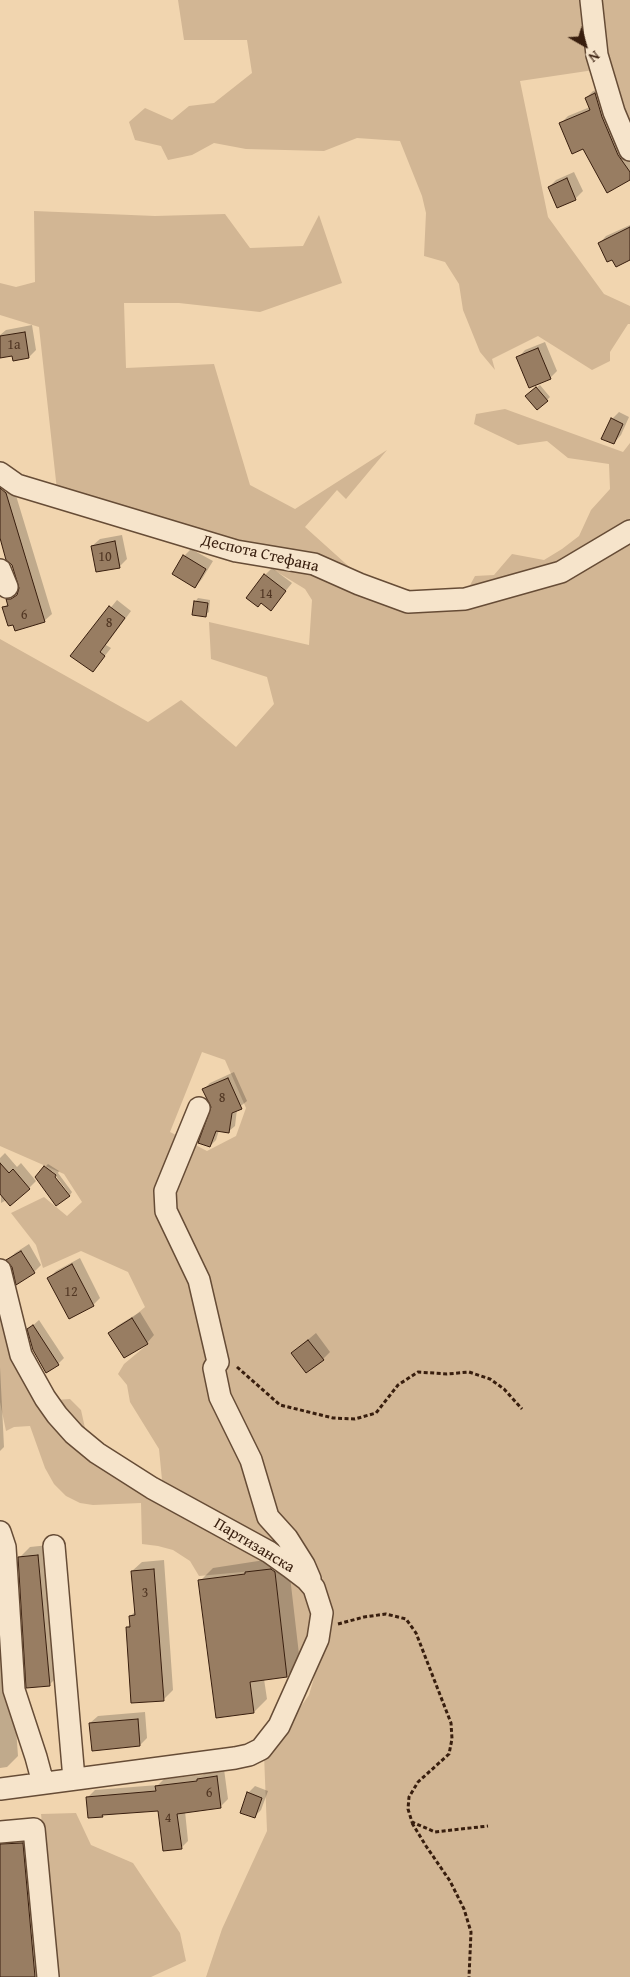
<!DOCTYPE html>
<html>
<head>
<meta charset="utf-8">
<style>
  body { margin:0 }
  #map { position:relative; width:630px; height:1977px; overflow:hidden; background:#f1d5af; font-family:"Gentium Book Plus",serif }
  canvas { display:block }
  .north { position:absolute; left:560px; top:20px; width:50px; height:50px; -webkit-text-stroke:4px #f6e4cb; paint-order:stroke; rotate:142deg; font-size:14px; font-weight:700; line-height:20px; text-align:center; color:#381e0e }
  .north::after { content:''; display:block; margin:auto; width:18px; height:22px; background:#381e0e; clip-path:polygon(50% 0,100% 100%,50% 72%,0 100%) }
</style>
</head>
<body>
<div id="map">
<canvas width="630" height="1977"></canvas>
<div class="north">N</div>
</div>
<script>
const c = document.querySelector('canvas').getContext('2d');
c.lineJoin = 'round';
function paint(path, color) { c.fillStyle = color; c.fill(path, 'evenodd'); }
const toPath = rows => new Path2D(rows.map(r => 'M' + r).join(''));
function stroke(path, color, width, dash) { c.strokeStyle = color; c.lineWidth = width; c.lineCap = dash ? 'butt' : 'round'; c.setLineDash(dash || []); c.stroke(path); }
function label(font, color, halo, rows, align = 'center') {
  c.font = font + ' "Gentium Book Plus",serif'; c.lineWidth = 4; c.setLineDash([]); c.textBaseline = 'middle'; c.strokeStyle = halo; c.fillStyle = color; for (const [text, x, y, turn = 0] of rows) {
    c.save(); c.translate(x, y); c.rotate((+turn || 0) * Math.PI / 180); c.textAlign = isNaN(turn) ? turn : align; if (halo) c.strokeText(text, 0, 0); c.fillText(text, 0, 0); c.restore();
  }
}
const green = toPath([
  [178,0,630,0,630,152,594,70,520,81,548,217,604,294,630,306,630,324,628,324,610,352,610,361,592,370,538,336,492,359,495,370,480,352,463,310,459,284,445,262,424,256,426,213,422,196,400,141,357,138,324,151,246,149,214,143,192,155,168,160,161,146,135,140,129,122,145,108,172,120,189,106,214,103,252,73,247,40,184,40],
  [34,211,155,216,225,214,250,248,303,246,319,215,342,283,260,312,179,303,124,303,126,368,214,364,250,485,295,509,387,450,346,499,337,490,305,527,365,581,375,586,431,592,469,587,475,576,494,575,512,554,544,560,562,549,579,536,591,510,610,489,609,464,568,458,547,441,518,445,474,424,476,414,505,409,623,452,630,443,630,1977,206,1977,222,1929,267,1831,264,1754,282,1733,309,1695,324,1643,287,1678,275,1569,199,1576,190,1561,173,1550,158,1546,142,1544,141,1503,93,1505,80,1503,66,1496,54,1484,45,1468,30,1426,14,1427,6,1431,0,1402,0,1313,55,1400,70,1399,81,1410,87,1437,163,1490,159,1449,130,1402,127,1385,118,1374,124,1364,148,1344,132,1318,145,1307,128,1272,81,1251,43,1268,36,1245,11,1213,44,1197,67,1216,82,1202,64,1174,0,1146,0,639,148,722,181,700,236,747,274,704,267,677,211,659,209,622,309,645,312,600,305,589,256,559,57,490,39,327,0,315,0,283,16,287,35,282],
  [202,1052,225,1060,246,1108,236,1136,207,1151,170,1132],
  [76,1813,91,1845,133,1863,180,1933,186,1961,151,1977,59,1977,41,1814]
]);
const shadow = toPath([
  [603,87,630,155,630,178,584,148,561,123,568,116,590,107,586,98,593,91],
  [574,172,583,191,575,199,549,187,556,180],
  [630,225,630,259,612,258,599,244,606,236],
  [32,325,36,350,29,357,13,354,0,346,0,335,6,330],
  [545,342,557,371,550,378,518,358,525,350],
  [540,385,550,397,547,400,529,393],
  [619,412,629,417,621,435,614,443,612,419],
  [14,489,52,614,44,621,4,607,18,595,21,589,0,534,0,494],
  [122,535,127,559,119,567,92,546,100,539],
  [191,549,213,561,202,579,195,587,184,556],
  [272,568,292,583,271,609,265,575],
  [198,598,210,600,209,612,205,615,195,602],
  [117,600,131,611,106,645,111,648,93,671,72,655],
  [234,1072,247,1101,237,1109,235,1126,228,1132,219,1130,216,1140,210,1146,213,1106,204,1089,210,1083],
  [5,1153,17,1167,21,1163,36,1181,29,1188,1,1203,0,1158],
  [48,1164,59,1171,58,1173,72,1192,70,1195,52,1171,50,1172,45,1167],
  [29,1244,41,1265,34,1272,13,1266,8,1260,15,1253],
  [80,1258,100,1298,93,1305,49,1278,56,1271],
  [140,1312,154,1335,147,1343,124,1357,110,1333,117,1326],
  [39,1320,64,1358,58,1364,29,1329],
  [316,1333,330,1352,323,1359,292,1353],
  [0,1367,4,1447,0,1451],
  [49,1545,60,1674,49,1685,19,1558,30,1547],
  [4,1557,18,1756,7,1767,0,1768,0,1558],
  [284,1557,288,1559,300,1663,287,1676,264,1679,267,1699,254,1712,200,1581,213,1568],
  [164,1560,173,1690,164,1699,127,1627,131,1624,130,1616,136,1611,132,1571,142,1562],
  [145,1712,147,1738,140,1745,90,1723,98,1716],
  [224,1769,228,1799,221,1806,185,1811,188,1841,181,1848,159,1809,104,1813,102,1815,88,1797,95,1790,158,1785,164,1779,203,1775,205,1772],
  [255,1786,268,1791,261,1810,254,1817,248,1793],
  [36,1829,50,1977,0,1977,0,1832]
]);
const building = toPath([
  [595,93,602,117,618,155,630,172,630,180,607,193,583,149,572,154,559,123,590,110,585,98,595,93],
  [567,178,576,200,557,208,548,187,567,178],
  [630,227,630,260,616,267,612,260,607,262,598,243,630,227],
  [25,332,29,358,13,361,12,356,0,358,0,336,25,332],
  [538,348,551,379,529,388,516,357,538,348],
  [536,387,548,401,537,410,525,396,536,387],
  [611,418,623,424,614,444,601,439,611,418],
  [0,488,6,493,45,622,15,631,13,625,8,626,2,607,8,606,6,599,11,599,17,595,19,588,12,565,6,560,0,538,0,488],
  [115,541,120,568,96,572,91,546,115,541],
  [183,555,206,569,195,588,172,574,183,555],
  [264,574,286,591,271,611,261,603,258,607,246,598,264,574],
  [194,601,208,603,206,617,192,615,194,601],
  [109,606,125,618,100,652,105,656,93,672,70,656,109,606],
  [228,1078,242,1109,232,1113,229,1133,216,1131,210,1147,198,1143,211,1107,202,1089,228,1078],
  [0,1163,9,1173,13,1169,30,1189,10,1206,0,1194,0,1163],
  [44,1166,56,1175,55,1177,70,1196,56,1206,35,1177,44,1166],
  [21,1251,35,1273,16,1285,12,1267,6,1260,21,1251],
  [72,1264,94,1306,69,1319,47,1278,72,1264],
  [132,1318,148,1344,124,1358,108,1333,132,1318],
  [33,1325,59,1365,46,1373,33,1350,27,1329,33,1325],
  [308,1340,324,1360,306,1373,291,1353,308,1340],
  [38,1555,50,1686,26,1688,18,1557,38,1555],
  [154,1569,164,1701,131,1703,126,1627,130,1627,129,1616,135,1615,131,1571,154,1569],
  [271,1569,275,1572,287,1677,250,1682,254,1713,216,1718,198,1580,245,1574,245,1572,271,1569],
  [138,1719,140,1746,92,1751,89,1723,138,1719],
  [217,1776,221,1808,177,1814,182,1849,163,1851,158,1811,102,1815,103,1817,88,1818,86,1797,156,1791,155,1786,197,1781,197,1779,217,1776],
  [247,1792,262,1798,255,1818,240,1813,247,1792],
  [23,1843,35,1977,0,1977,0,1844,23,1843]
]);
const path = toPath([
  [237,1367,280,1405,333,1418,355,1419,376,1413,398,1385,418,1372,447,1374,469,1372,490,1379,504,1389,522,1409],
  [338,1624,364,1617,386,1614,406,1619,416,1633,451,1723,452,1739,449,1754,418,1782,409,1797,408,1809,412,1822,435,1832,488,1826],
  [412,1823,426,1846,450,1881,464,1909,471,1932,469,1977]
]);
const minor = toPath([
  [591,0,597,55,614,112,630,150],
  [0,473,17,485,236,551,314,564,359,584,408,602,465,599,561,572,630,531],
  [0,570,7,587],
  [199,1108,165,1191,166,1211,199,1280,218,1362,214,1368,220,1397,251,1460,268,1517,287,1538,304,1565,310,1579],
  [0,1270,21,1355,45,1398,57,1415,74,1434,97,1453,152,1488,269,1552,290,1567,307,1580,314,1588,322,1613,318,1639,279,1726,261,1749,249,1755,235,1758,0,1789],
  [0,1532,5,1547,14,1690,36,1757,43,1783],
  [54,1546,74,1779],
  [0,1832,34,1829,48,1977]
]);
const numberNames = [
  ["1a",14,345],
  ["10",105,557],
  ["14",266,594],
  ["6",24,615],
  ["8",109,623],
  ["8",222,1098],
  ["12",71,1292],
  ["3",145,1593],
  ["6",209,1793],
  ["4",168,1818]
];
const streetNames = [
  ["Деспота Стефана",260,554,13],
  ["Партизанска",254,1546,31]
];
paint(green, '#d2b694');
paint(shadow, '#0003');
paint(building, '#987d62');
stroke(building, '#381e0e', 1);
stroke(minor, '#664c36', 24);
stroke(path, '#381e0e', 3, [4, 2.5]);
stroke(minor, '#f6e4cb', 21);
label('14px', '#503623', null, numberNames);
label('16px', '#381e0e', '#f6e4cb', streetNames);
</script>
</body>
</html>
